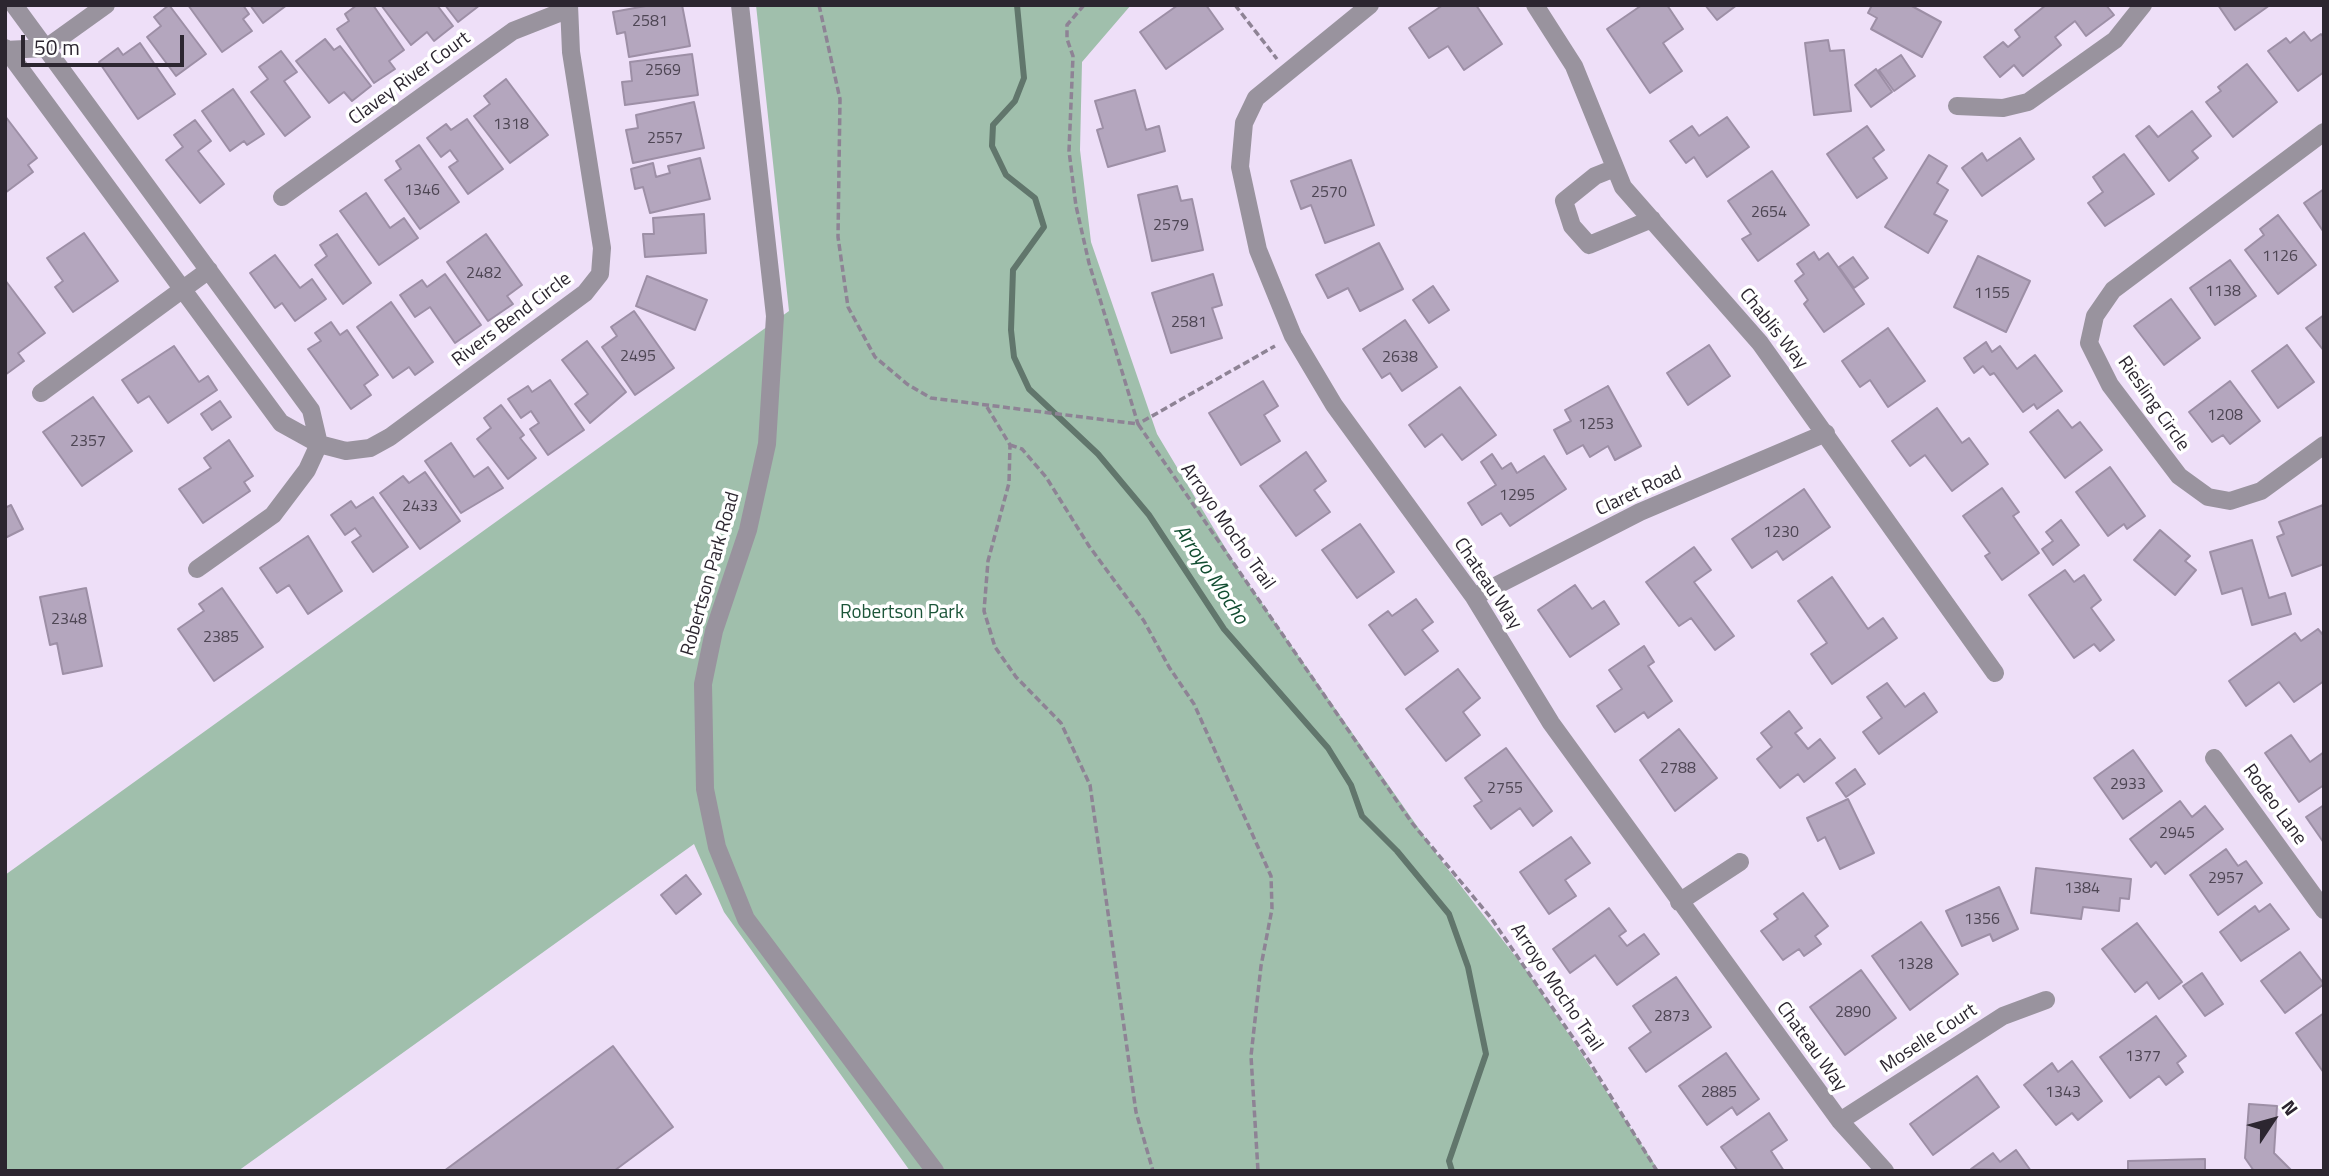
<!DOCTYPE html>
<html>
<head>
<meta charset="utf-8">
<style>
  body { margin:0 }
  #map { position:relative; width:2329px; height:1176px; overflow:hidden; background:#eedff8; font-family:"Titillium Web",sans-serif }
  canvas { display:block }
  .frame { position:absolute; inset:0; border:7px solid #2c2630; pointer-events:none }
  .north { position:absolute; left:2238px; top:1085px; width:70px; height:70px; -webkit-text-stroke:5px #fff; paint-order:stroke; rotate:54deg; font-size:19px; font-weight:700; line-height:28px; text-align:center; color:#2c2630 }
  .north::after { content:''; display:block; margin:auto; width:24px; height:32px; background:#2c2630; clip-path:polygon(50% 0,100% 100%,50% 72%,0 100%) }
  .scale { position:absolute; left:21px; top:35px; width:163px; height:32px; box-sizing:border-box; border:4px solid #2c2630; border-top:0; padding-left:9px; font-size:21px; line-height:24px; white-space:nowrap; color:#2c2630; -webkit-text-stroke:5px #fff; paint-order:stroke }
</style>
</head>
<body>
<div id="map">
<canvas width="2329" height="1176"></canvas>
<div class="frame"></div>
<div class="north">N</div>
<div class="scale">50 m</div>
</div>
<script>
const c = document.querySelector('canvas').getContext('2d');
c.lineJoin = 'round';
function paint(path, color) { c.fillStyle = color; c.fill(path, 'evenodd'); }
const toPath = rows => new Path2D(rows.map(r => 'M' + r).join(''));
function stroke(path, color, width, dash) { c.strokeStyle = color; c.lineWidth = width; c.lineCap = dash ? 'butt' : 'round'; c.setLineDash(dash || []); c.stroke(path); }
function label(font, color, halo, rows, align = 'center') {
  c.font = font + ' "Titillium Web",sans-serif'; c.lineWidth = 7; c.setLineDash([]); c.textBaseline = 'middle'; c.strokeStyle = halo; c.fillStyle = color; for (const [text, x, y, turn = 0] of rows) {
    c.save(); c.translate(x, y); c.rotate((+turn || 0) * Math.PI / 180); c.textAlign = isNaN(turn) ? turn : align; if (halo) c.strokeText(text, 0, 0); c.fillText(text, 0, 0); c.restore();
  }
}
const green = toPath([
  [756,5,1131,5,1082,62,1080,150,1091,242,1157,434,1238,569,1440,859,1529,974,1659,1171,910,1171,724,912,694,844,238,1171,5,1171,5,875,789,311]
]);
const stream = toPath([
  [1017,5,1024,78,1015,101,993,125,992,146,1006,175,1035,198,1044,227,1013,270,1011,330,1014,357,1029,389,1098,454,1149,515,1224,629,1328,748,1351,785,1362,816,1397,851,1449,914,1468,967,1486,1054,1449,1161,1452,1171]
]);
const building = toPath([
  [169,5,206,54,176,76,147,37,161,26,154,17,169,5],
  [188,5,243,5,249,14,243,19,252,31,222,52,188,5],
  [250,5,287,5,263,23,250,5],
  [357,5,373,5,404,50,389,61,395,69,374,83,337,29,349,21,345,14,357,5],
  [381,5,437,5,453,26,434,41,427,32,411,45,381,5],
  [445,5,480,5,458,22,445,5],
  [651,5,682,5,690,46,629,57,625,32,617,34,613,12,651,5],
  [1178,5,1206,5,1223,29,1166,69,1140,32,1178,5],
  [1443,5,1476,5,1502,44,1464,70,1448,46,1429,58,1409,28,1443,5],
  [1642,5,1667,5,1683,29,1663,43,1682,71,1650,93,1607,29,1642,5],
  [1705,5,1737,5,1717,20,1705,5],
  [1872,5,1910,5,1941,22,1922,57,1871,29,1877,18,1868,13,1872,5],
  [2046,5,2106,5,2114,15,2086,36,2075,21,2055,37,2061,45,2023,76,2014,65,2000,77,1984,57,2003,42,2008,47,2020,37,2015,30,2046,5],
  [2218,5,2270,5,2235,30,2218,5],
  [2304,32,2311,41,2321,34,2324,38,2324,72,2298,91,2268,51,2286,38,2290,43,2304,32],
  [325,39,334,50,340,46,371,86,352,101,344,92,329,103,296,61,325,39],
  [1828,40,1830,51,1844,50,1851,111,1814,115,1805,43,1828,40],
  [140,43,175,94,138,119,99,62,118,48,123,55,140,43],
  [281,51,297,72,284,81,310,117,285,136,251,92,268,79,259,67,281,51],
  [692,54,698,95,625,105,622,82,632,81,630,62,692,54],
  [1901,55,1915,76,1894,91,1879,70,1901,55],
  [2247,64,2277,102,2233,137,2206,102,2221,91,2218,87,2247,64],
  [1876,69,1892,92,1871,107,1855,85,1876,69],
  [506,79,548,135,510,163,474,116,490,104,484,96,506,79],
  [233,89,264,134,247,145,244,141,230,151,202,111,233,89],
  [1135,90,1146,130,1159,126,1165,151,1108,167,1097,130,1103,128,1095,101,1135,90],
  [694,102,704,148,633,163,626,130,638,128,636,115,694,102],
  [2192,111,2211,136,2192,151,2198,158,2169,181,2136,136,2149,126,2158,137,2192,111],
  [5,116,37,158,28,165,33,172,5,193,5,116],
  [1727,117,1749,147,1707,177,1694,157,1686,163,1670,141,1692,126,1699,136,1727,117],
  [467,119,503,169,468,194,449,167,458,161,450,150,441,157,427,138,446,124,451,130,467,119],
  [195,120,211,141,198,151,224,184,200,203,166,160,183,147,174,135,195,120],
  [1867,126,1884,150,1873,158,1887,178,1857,198,1827,154,1867,126],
  [2020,138,2034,159,1982,196,1962,168,1982,153,1987,161,2020,138],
  [419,145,459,202,420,229,385,180,401,169,396,161,419,145],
  [2124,154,2154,194,2105,226,2088,203,2103,192,2093,177,2124,154],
  [1929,155,1947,166,1937,183,1948,190,1934,214,1947,221,1928,253,1885,227,1929,155],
  [700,158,710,199,650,213,643,187,635,189,631,169,653,163,656,177,670,173,668,166,700,158],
  [1351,160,1374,225,1325,243,1311,205,1301,209,1291,181,1351,160],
  [1772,171,1809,225,1758,261,1742,239,1751,234,1728,201,1772,171],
  [1177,186,1181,201,1192,199,1203,250,1152,261,1138,195,1177,186],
  [2324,189,2324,231,2323,231,2304,203,2324,189],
  [366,193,390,228,404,218,418,238,379,265,340,211,366,193],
  [704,214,706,253,645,257,643,234,654,234,653,218,704,214],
  [2278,215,2316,265,2278,294,2245,250,2264,235,2260,229,2278,215],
  [84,233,118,281,73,312,55,287,63,281,47,258,84,233],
  [337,234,371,283,343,304,315,265,327,256,320,245,337,234],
  [486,234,522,285,507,296,513,304,488,321,447,262,486,234],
  [1379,243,1403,289,1360,311,1348,288,1328,298,1316,275,1379,243],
  [1814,252,1819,260,1828,253,1864,304,1824,332,1804,304,1808,300,1795,281,1804,274,1797,264,1814,252],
  [275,255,300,288,312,279,326,299,295,321,282,303,275,308,250,273,275,255],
  [1978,256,2030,281,2006,332,1954,307,1978,256],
  [1853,257,1868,278,1854,288,1839,267,1853,257],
  [2230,260,2256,296,2215,325,2190,288,2230,260],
  [445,274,481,325,455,343,430,307,415,317,400,295,422,280,427,287,445,274],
  [1213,274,1222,305,1212,308,1222,338,1171,353,1152,293,1213,274],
  [647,276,707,300,695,330,636,306,647,276],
  [5,280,45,333,18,353,24,361,5,375,5,280],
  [1433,286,1449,310,1429,323,1413,300,1433,286],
  [2171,299,2200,338,2164,365,2134,326,2171,299],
  [391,302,433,362,415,375,409,367,393,378,357,327,391,302],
  [634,311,674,368,635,395,602,347,617,336,611,327,634,311],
  [2324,315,2324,351,2306,328,2324,315],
  [1405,320,1437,367,1402,391,1390,373,1382,378,1363,349,1405,320],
  [331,322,340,335,347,330,378,375,364,385,371,395,351,409,308,349,321,341,315,333,331,322],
  [1888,328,1925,381,1888,407,1870,380,1860,387,1842,361,1888,328],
  [587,341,626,392,590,423,575,404,588,394,562,360,587,341],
  [1986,342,1992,352,2000,346,2017,369,2035,355,2062,391,2037,409,2034,404,2023,412,1994,373,1990,375,1983,366,1974,373,1964,358,1986,342],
  [1709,345,1730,376,1688,405,1667,373,1709,345],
  [2287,345,2314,382,2278,408,2252,371,2287,345],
  [174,346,199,382,208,376,217,390,168,423,149,396,138,403,122,380,174,346],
  [550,380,584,430,548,455,530,429,539,423,531,411,521,418,508,399,528,386,532,392,550,380],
  [1263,381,1278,406,1264,415,1280,441,1241,465,1209,413,1263,381],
  [2230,381,2260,421,2230,444,2223,435,2212,442,2189,412,2230,381],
  [1608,386,1641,446,1615,460,1608,446,1590,457,1583,445,1567,454,1554,430,1571,421,1565,410,1608,386],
  [1460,387,1496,435,1462,460,1442,434,1425,447,1409,425,1460,387],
  [93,397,132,451,82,486,43,432,93,397],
  [220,401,231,417,212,430,201,414,220,401],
  [501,405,524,435,520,438,536,458,508,479,477,439,491,428,484,418,501,405],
  [1937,408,1962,443,1969,438,1988,464,1952,491,1925,455,1910,466,1892,441,1937,408],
  [2058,410,2072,428,2080,422,2102,450,2065,478,2030,432,2058,410],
  [229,440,253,476,244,482,250,491,203,523,179,489,211,468,204,458,229,440],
  [451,443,474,477,488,467,503,488,461,513,425,461,451,443],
  [1306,452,1326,481,1314,490,1330,512,1296,536,1260,486,1306,452],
  [1492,454,1502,469,1511,463,1517,473,1544,456,1566,489,1510,526,1501,513,1482,525,1468,503,1496,485,1481,462,1492,454],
  [2110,467,2145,516,2127,529,2124,524,2108,536,2076,492,2110,467],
  [425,472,460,521,420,549,380,493,403,476,409,483,425,472],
  [2002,488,2019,512,2013,516,2039,553,2002,580,1985,556,1990,553,1963,516,2002,488],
  [1804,489,1830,527,1783,560,1777,551,1752,568,1732,539,1804,489],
  [373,497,408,547,373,572,352,542,361,536,355,528,345,535,331,515,351,501,356,508,373,497],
  [11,505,23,529,5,538,5,508,11,505],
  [2323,505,2324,564,2292,576,2277,537,2284,534,2279,522,2323,505],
  [2061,520,2079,545,2053,565,2042,549,2053,541,2046,532,2061,520],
  [1360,524,1394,572,1357,598,1322,550,1360,524],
  [2160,530,2190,556,2185,561,2196,570,2175,595,2134,560,2160,530],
  [308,536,342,591,308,614,289,585,277,593,260,568,308,536],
  [2252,540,2269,598,2285,593,2291,614,2252,625,2242,588,2222,594,2210,552,2252,540],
  [1694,547,1711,570,1694,582,1734,636,1715,650,1691,618,1679,626,1646,582,1694,547],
  [2065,570,2074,582,2084,575,2101,600,2091,608,2114,640,2100,651,2094,644,2074,658,2029,595,2065,570],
  [1832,577,1868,629,1883,618,1897,638,1832,684,1811,654,1827,643,1798,601,1832,577],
  [1575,585,1592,609,1604,601,1619,624,1570,657,1538,610,1575,585],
  [86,588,102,666,63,674,57,643,50,645,40,597,86,588],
  [222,588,263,647,214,681,178,629,204,611,199,604,222,588],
  [1416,599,1433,622,1422,630,1438,651,1405,675,1369,625,1388,611,1392,616,1416,599],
  [2318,629,2324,636,2324,681,2294,702,2279,682,2246,706,2229,681,2295,633,2301,641,2318,629],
  [1644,646,1654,662,1648,666,1672,701,1648,718,1644,712,1615,732,1597,706,1622,689,1609,670,1644,646],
  [1458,669,1480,698,1463,712,1480,735,1446,761,1406,709,1458,669],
  [1887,683,1905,707,1924,693,1937,712,1879,754,1863,732,1882,718,1867,697,1887,683],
  [1789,711,1802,728,1795,733,1808,749,1820,739,1835,758,1804,782,1798,774,1780,788,1757,759,1772,747,1761,733,1789,711],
  [1679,729,1717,778,1675,811,1640,760,1679,729],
  [2291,735,2310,762,2324,752,2324,785,2299,802,2265,753,2291,735],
  [1506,748,1552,811,1533,826,1520,808,1491,829,1474,806,1482,801,1465,778,1506,748],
  [2133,750,2162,791,2123,819,2094,778,2133,750],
  [1855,769,1865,784,1846,797,1836,783,1855,769],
  [1848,799,1874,853,1840,869,1825,837,1818,841,1807,818,1848,799],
  [2180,801,2192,817,2205,806,2223,829,2165,874,2156,862,2151,867,2130,839,2180,801],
  [2324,805,2324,843,2306,817,2324,805],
  [1571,837,1590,863,1565,880,1576,896,1549,914,1520,872,1571,837],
  [2226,849,2238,866,2246,861,2262,883,2218,915,2190,875,2226,849],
  [2036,868,2131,879,2129,899,2120,898,2119,911,2083,907,2081,919,2031,913,2036,868],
  [686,875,701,894,676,914,661,895,686,875],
  [1999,887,2018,929,1993,941,1990,934,1962,946,1946,911,1999,887],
  [1803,893,1828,926,1815,936,1821,944,1804,956,1799,949,1783,960,1761,931,1778,919,1774,914,1803,893],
  [2270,904,2289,929,2241,961,2220,932,2255,906,2259,912,2270,904],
  [1609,908,1626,931,1619,936,1627,946,1644,934,1659,954,1617,985,1595,955,1570,973,1553,949,1609,908],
  [1921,922,1958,974,1910,1010,1872,956,1921,922],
  [2137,923,2182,982,2159,999,2147,982,2135,992,2102,949,2137,923],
  [2300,952,2324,984,2285,1013,2261,981,2300,952],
  [1861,970,1896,1018,1845,1055,1810,1007,1861,970],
  [2202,973,2223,1004,2205,1016,2183,986,2202,973],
  [1676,977,1711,1027,1646,1072,1629,1048,1651,1032,1633,1006,1676,977],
  [2324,1013,2324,1073,2296,1033,2324,1013],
  [2156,1016,2186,1056,2177,1063,2183,1072,2166,1085,2159,1076,2130,1098,2100,1057,2156,1016],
  [613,1046,673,1127,614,1171,444,1171,613,1046],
  [1726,1053,1759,1099,1737,1115,1732,1107,1707,1125,1679,1086,1726,1053],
  [2072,1061,2102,1101,2078,1120,2072,1113,2056,1125,2024,1085,2052,1063,2058,1072,2072,1061],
  [1977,1076,1999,1107,1933,1155,1910,1124,1977,1076],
  [2249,1104,2277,1106,2274,1153,2292,1171,2254,1171,2245,1158,2249,1104],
  [1769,1113,1787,1140,1771,1151,1784,1171,1738,1171,1721,1147,1769,1113],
  [2016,1150,2031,1171,1971,1169,1993,1153,2000,1162,2016,1150],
  [2205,1159,2205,1171,2128,1171,2128,1161,2205,1159]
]);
const path = toPath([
  [819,5,840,99,838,237,848,307,875,357,907,384,931,398,1138,424,1412,823,1491,918,1589,1061,1657,1171],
  [1084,5,1067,25,1067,39,1073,56,1069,151,1076,206,1089,263,1138,424,1275,346],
  [1235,5,1277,59],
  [987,407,1010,445,1009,483,988,561,984,611,995,647,1016,677,1061,723,1090,785,1136,1112,1153,1171],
  [1010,445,1022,449,1046,477,1089,546,1144,621,1169,667,1194,704,1271,876,1272,909,1261,966,1251,1056,1258,1171]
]);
const minor = toPath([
  [14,5,311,410,319,444],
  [740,5,775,316,767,444,748,530,714,631,703,684,705,789,717,847,746,919,935,1171],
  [1370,5,1256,98,1244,123,1240,167,1258,250,1293,336,1334,405,1474,597,1551,723,1840,1121,1885,1171],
  [1535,5,1574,66,1623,187,1760,343,1995,673],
  [5,48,281,423,319,444,346,451,370,448,390,437,585,293,600,274,602,248,571,52,569,5],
  [5,50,46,48,106,5],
  [1957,106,2003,108,2028,102,2115,40,2143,5],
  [2324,132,2113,290,2095,316,2089,343,2110,385,2179,476,2208,497,2230,501,2261,491,2324,445],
  [1615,168,1595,176,1564,201,1572,226,1589,245,1652,219],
  [282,197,513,31,569,9],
  [41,393,209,270],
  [197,569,273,515,307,470,319,444],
  [1474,597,1640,512,1826,433],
  [2214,758,2324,910],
  [1679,902,1740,862],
  [1840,1121,2003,1016,2046,1000]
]);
const numberNames = [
  ["2581",650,22],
  ["2569",663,71],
  ["1318",511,125],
  ["2557",665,139],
  ["1346",422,191],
  ["2570",1329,193],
  ["2654",1769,213],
  ["2579",1171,226],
  ["1126",2280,257],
  ["2482",484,274],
  ["1138",2223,292],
  ["1155",1992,294],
  ["2581",1189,323],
  ["2495",638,357],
  ["2638",1400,358],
  ["1208",2225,416],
  ["1253",1596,425],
  ["2357",88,442],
  ["1295",1517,496],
  ["2433",420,507],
  ["1230",1781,533],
  ["2348",69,620],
  ["2385",221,638],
  ["2788",1678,769],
  ["2933",2128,785],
  ["2755",1505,789],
  ["2945",2177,834],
  ["2957",2226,879],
  ["1384",2082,889],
  ["1356",1982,920],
  ["1328",1915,965],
  ["2890",1853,1013],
  ["2873",1672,1017],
  ["1377",2143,1057],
  ["2885",1719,1093],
  ["1343",2063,1093]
];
const streetNames = [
  ["Clavey River Court",410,79,-36],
  ["Rivers Bend Circle",512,320,-37],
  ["Chablis Way",1773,329,51],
  ["Riesling Circle",2153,404,55],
  ["Claret Road",1639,492,-25],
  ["Arroyo Mocho Trail",1227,527,55],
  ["Robertson Park Road",711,574,-74],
  ["Chateau Way",1487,584,56],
  ["Rodeo Lane",2274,805,54],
  ["Arroyo Mocho Trail",1556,988,56],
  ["Moselle Court",1929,1039,-33],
  ["Chateau Way",1811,1047,54]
];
const parkNames = [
  ["Robertson Park",902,613]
];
const waterNames = [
  ["Arroyo Mocho",1210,575,56]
];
paint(green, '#a0bfac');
stroke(stream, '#61766c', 6);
paint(building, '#b4a6be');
stroke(building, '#9d8fa6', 2);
stroke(path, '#8e8395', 3.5, [7, 3.5]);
stroke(minor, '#99939e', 18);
label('16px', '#4e4654', null, numberNames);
label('19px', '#2c2630', '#fff', streetNames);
label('19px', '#1c5539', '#fff', parkNames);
label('italic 21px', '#124d31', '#fff', waterNames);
</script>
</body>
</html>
